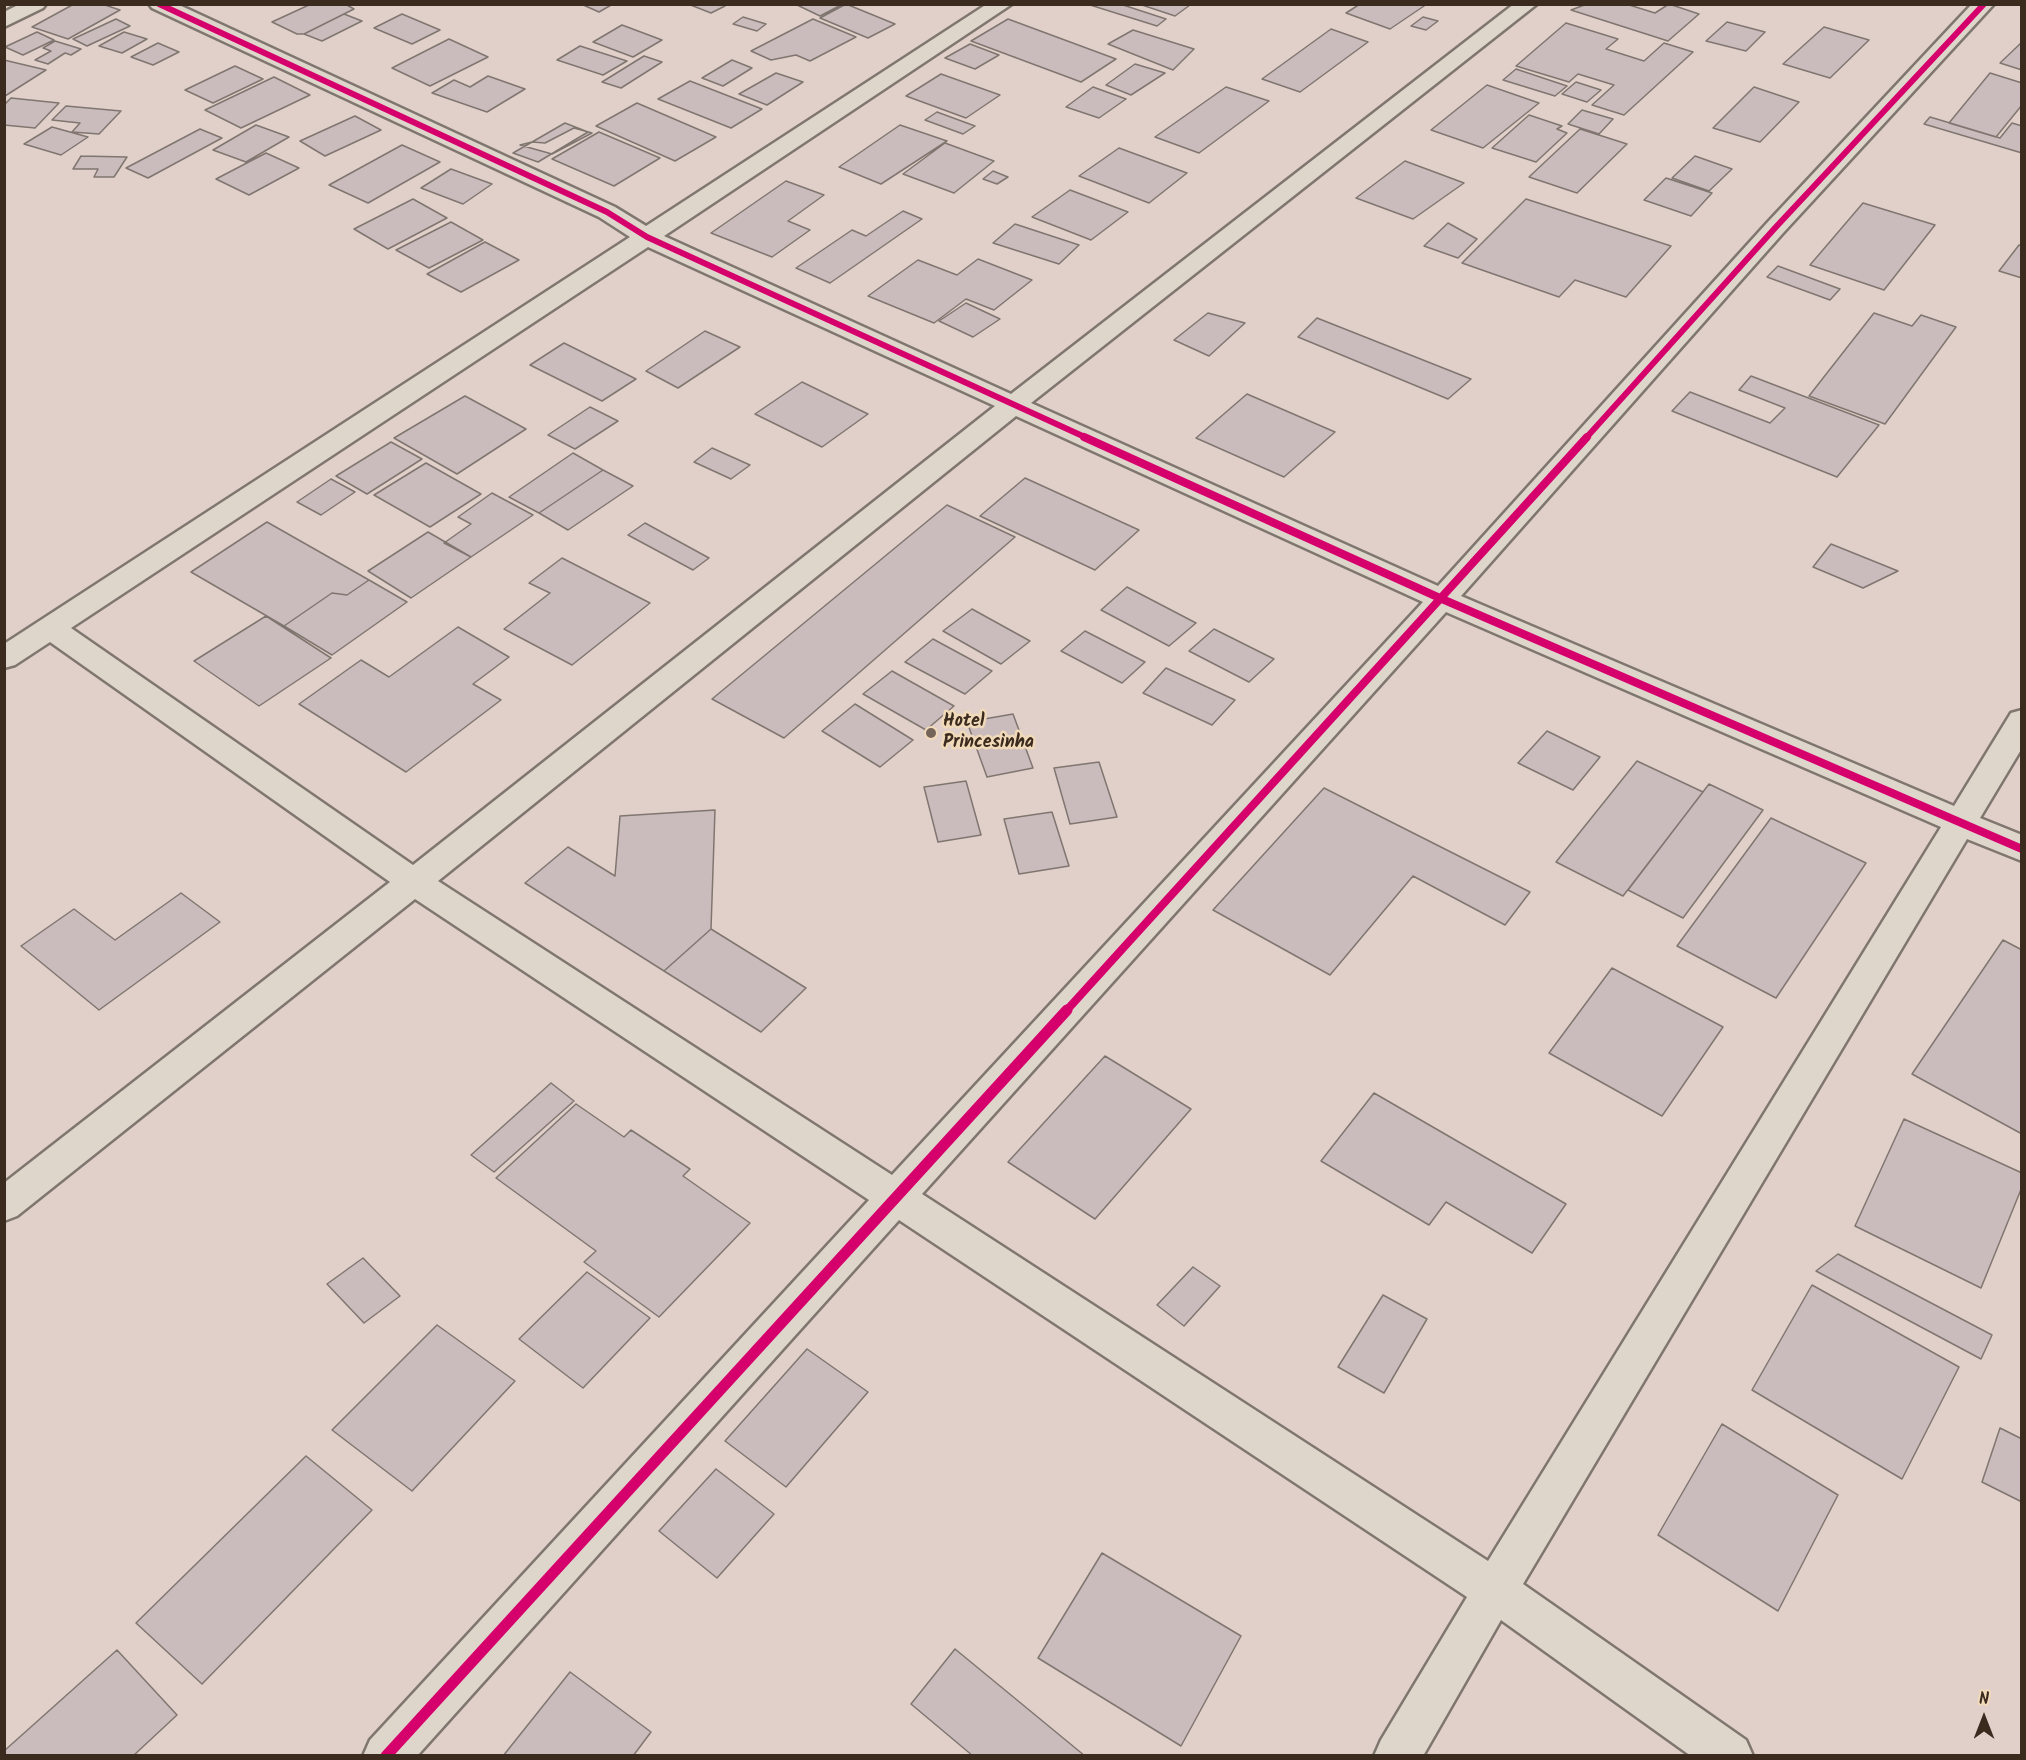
<!DOCTYPE html>
<html>
<head>
<meta charset="utf-8">
<style>
  body { margin:0 }
  #map { position:relative; width:2026px; height:1760px; overflow:hidden; background:#e0d0c9; font-family:Kalam,sans-serif }
  canvas { display:block }
  .frame { position:absolute; inset:0; border:6px solid #3b2a1e; pointer-events:none }
  .north { position:absolute; left:1954px; top:1688px; width:60px; height:60px; -webkit-text-stroke:4px #f1dab9; paint-order:stroke; rotate:0deg; font-size:16px; font-weight:700; line-height:24px; text-align:center; color:#3b2a1e }
  .north::after { content:''; display:block; margin:auto; width:21px; height:27px; background:#3b2a1e; clip-path:polygon(50% 0,100% 100%,50% 72%,0 100%) }
</style>
</head>
<body>
<div id="map">
<canvas width="2026" height="1760"></canvas>
<div class="frame"></div>
<div class="north">N</div>
</div>
<script>
const c = document.querySelector('canvas').getContext('2d');
c.lineJoin = 'round';
function paint(path, color) { c.fillStyle = color; c.fill(path, 'evenodd'); }
const toPath = rows => new Path2D(rows.map(r => 'M' + r).join(''));
function stroke(path, color, width, dash) { c.strokeStyle = color; c.lineWidth = width; c.lineCap = dash ? 'butt' : 'round'; c.setLineDash(dash || []); c.stroke(path); }
function label(font, color, halo, rows, align = 'center') {
  c.font = font + ' Kalam,sans-serif'; c.lineWidth = 5; c.setLineDash([]); c.textBaseline = 'middle'; c.strokeStyle = halo; c.fillStyle = color; for (const [text, x, y, turn = 0] of rows) {
    c.save(); c.translate(x, y); c.rotate((+turn || 0) * Math.PI / 180); c.textAlign = isNaN(turn) ? turn : align; if (halo) c.strokeText(text, 0, 0); c.fillText(text, 0, 0); c.restore();
  }
}
const building = toPath([
  [74,4,102,4,120,10,68,39,32,27,74,4],
  [311,4,345,4,354,9,304,34,297,34,272,22,311,4],
  [581,4,613,4,599,12,581,4],
  [688,4,721,4,725,6,711,13,688,4],
  [795,4,843,4,820,16,795,4],
  [846,4,895,24,868,38,820,18,846,4],
  [1087,4,1120,4,1166,19,1157,26,1087,4],
  [1139,4,1187,4,1190,5,1175,16,1139,4],
  [1360,4,1427,4,1390,29,1346,13,1360,4],
  [1587,4,1626,4,1655,13,1669,4,1699,14,1668,41,1571,10,1587,4],
  [344,14,362,21,322,41,304,34,344,14],
  [402,14,440,30,412,44,374,28,402,14],
  [743,17,766,24,757,31,733,24,743,17],
  [1423,17,1438,21,1426,30,1411,26,1423,17],
  [116,19,130,26,87,46,73,39,116,19],
  [813,19,856,37,810,61,796,55,771,60,751,51,813,19],
  [1008,19,1116,59,1081,82,971,41,1008,19],
  [1727,22,1765,32,1746,51,1706,41,1727,22],
  [1566,23,1618,39,1606,49,1644,61,1664,43,1693,52,1624,115,1592,105,1614,85,1578,74,1569,82,1516,66,1566,23],
  [622,25,662,40,633,57,593,42,622,25],
  [1824,27,1869,40,1830,78,1783,64,1824,27],
  [1331,29,1368,42,1300,92,1262,79,1331,29],
  [1133,30,1194,49,1173,70,1108,44,1133,30],
  [37,32,54,40,23,55,5,47,37,32],
  [124,32,147,39,122,53,99,46,124,32],
  [449,39,488,57,430,86,392,68,449,39],
  [55,41,81,49,71,55,65,53,48,64,35,60,51,51,43,48,55,41],
  [2022,42,2022,70,2000,63,2022,42],
  [158,43,179,52,153,65,131,57,158,43],
  [970,44,999,55,975,69,945,58,970,44],
  [580,46,627,61,603,75,557,60,580,46],
  [644,56,662,62,621,88,602,82,644,56],
  [4,60,46,70,5,96,4,60],
  [732,60,752,68,723,86,702,78,732,60],
  [1135,64,1165,73,1131,95,1106,85,1135,64],
  [235,66,263,79,213,103,185,90,235,66],
  [1516,69,1567,86,1555,96,1503,80,1516,69],
  [776,73,803,82,767,105,739,94,776,73],
  [1990,73,2022,83,2022,105,1996,137,1949,123,1990,73],
  [941,74,1000,95,966,118,906,96,941,74],
  [488,76,525,89,487,112,432,93,454,80,470,87,488,76],
  [274,77,310,95,241,128,205,110,274,77],
  [690,81,762,109,731,128,658,99,690,81],
  [1576,82,1601,90,1587,102,1562,94,1576,82],
  [1487,85,1539,103,1483,148,1431,130,1487,85],
  [1093,87,1126,99,1099,118,1066,107,1093,87],
  [1226,87,1269,101,1199,153,1155,137,1226,87],
  [1754,87,1799,102,1760,142,1713,128,1754,87],
  [11,98,59,103,35,128,4,125,4,105,11,98],
  [637,103,716,137,675,161,596,126,637,103],
  [66,106,121,111,99,134,72,132,80,123,52,120,66,106],
  [1582,110,1613,119,1599,134,1568,124,1582,110],
  [937,112,975,126,963,134,925,120,937,112],
  [1529,115,1562,126,1557,129,1567,133,1536,162,1492,148,1529,115],
  [355,116,381,130,325,156,300,141,355,116],
  [1930,117,2000,138,2012,123,2022,126,2022,153,1924,124,1930,117],
  [565,123,588,132,538,162,513,153,565,123],
  [256,125,289,137,246,162,213,150,256,125],
  [900,125,947,141,881,184,839,167,900,125],
  [52,127,88,137,61,155,24,144,52,127],
  [574,128,592,133,552,154,520,145,532,142,545,143,574,128],
  [200,129,222,138,148,178,126,168,200,129],
  [1580,129,1627,144,1577,193,1529,177,1580,129],
  [599,132,660,158,614,186,552,159,599,132],
  [945,143,994,161,954,193,903,174,945,143],
  [402,145,440,162,368,203,329,185,402,145],
  [1119,148,1187,173,1149,203,1079,176,1119,148],
  [266,153,299,168,249,195,216,179,266,153],
  [81,156,127,157,114,177,94,177,98,169,73,169,81,156],
  [1695,156,1732,169,1709,191,1672,178,1695,156],
  [1405,161,1464,183,1413,219,1356,198,1405,161],
  [451,169,492,184,463,204,421,188,451,169],
  [993,171,1008,177,997,184,983,179,993,171],
  [1666,178,1712,193,1691,216,1644,200,1666,178],
  [786,181,824,195,788,221,810,230,772,257,711,233,786,181],
  [1070,190,1128,212,1091,240,1032,217,1070,190],
  [413,199,447,218,388,249,354,229,413,199],
  [1526,199,1671,246,1626,297,1575,280,1559,297,1462,263,1526,199],
  [1863,203,1935,225,1884,290,1810,265,1863,203],
  [903,211,922,219,830,283,796,268,852,230,866,236,903,211],
  [451,222,483,240,429,268,396,250,451,222],
  [1448,223,1477,239,1458,258,1424,246,1448,223],
  [1015,224,1079,245,1059,264,993,243,1015,224],
  [485,242,519,260,461,292,427,274,485,242],
  [2019,245,2022,246,2022,278,1999,271,2019,245],
  [978,259,1032,280,994,310,966,299,934,323,868,296,918,260,957,275,978,259],
  [1778,266,1840,289,1830,300,1767,277,1778,266],
  [966,303,1000,319,973,337,939,321,966,303],
  [1208,313,1245,323,1209,356,1174,340,1208,313],
  [1874,313,1912,326,1921,315,1956,327,1885,424,1809,396,1874,313],
  [1317,318,1471,379,1448,399,1298,337,1317,318],
  [705,331,740,347,678,388,646,371,705,331],
  [564,343,636,379,602,401,530,365,564,343],
  [1751,376,1879,425,1837,477,1672,411,1690,392,1770,423,1785,408,1739,390,1751,376],
  [802,382,868,414,822,447,755,414,802,382],
  [1247,394,1335,432,1284,477,1196,438,1247,394],
  [465,396,526,429,457,474,394,438,465,396],
  [590,407,618,421,575,449,548,435,590,407],
  [391,442,422,459,367,494,336,476,391,442],
  [712,448,750,465,731,479,694,462,712,448],
  [573,453,603,470,539,513,509,497,573,453],
  [426,463,481,494,430,527,374,495,426,463],
  [603,470,633,486,568,530,539,513,603,470],
  [1025,478,1139,530,1095,570,980,516,1025,478],
  [331,479,355,492,321,515,297,502,331,479],
  [492,493,533,515,471,557,444,543,471,524,458,517,492,493],
  [947,505,1015,537,784,738,712,699,947,505],
  [267,522,369,580,347,595,332,593,284,626,191,572,267,522],
  [645,523,709,558,693,570,628,535,645,523],
  [428,532,471,557,411,598,368,571,428,532],
  [1831,544,1898,571,1863,588,1813,567,1831,544],
  [562,558,650,603,572,665,504,629,550,593,529,583,562,558],
  [369,580,407,602,332,655,284,626,332,593,347,595,369,580],
  [1127,587,1196,623,1169,646,1101,610,1127,587],
  [972,609,1030,641,1001,664,943,631,972,609],
  [266,616,331,658,259,706,194,661,266,616],
  [458,627,509,657,473,684,501,700,406,772,299,704,361,660,389,677,458,627],
  [1214,629,1274,659,1249,682,1189,651,1214,629],
  [1085,631,1145,662,1122,683,1061,651,1085,631],
  [933,639,992,671,965,694,905,662,933,639],
  [1166,668,1235,700,1212,725,1143,693,1166,668],
  [892,671,954,706,926,730,863,694,892,671],
  [855,704,913,740,880,767,822,731,855,704],
  [1013,714,1033,768,987,777,967,722,1013,714],
  [1547,731,1600,757,1573,790,1518,763,1547,731],
  [1637,761,1703,792,1623,896,1556,862,1637,761],
  [1099,762,1117,817,1070,824,1054,768,1099,762],
  [966,781,981,835,938,842,924,787,966,781],
  [1709,784,1763,810,1683,918,1628,890,1709,784],
  [1324,788,1530,892,1505,925,1413,876,1330,975,1213,910,1324,788],
  [715,810,711,929,664,971,525,883,568,847,615,876,620,816,715,810],
  [1052,812,1069,866,1019,874,1004,819,1052,812],
  [1771,818,1866,863,1776,998,1677,946,1771,818],
  [181,893,220,922,99,1010,21,946,74,909,115,940,181,893],
  [711,929,806,988,761,1032,664,971,711,929],
  [2003,940,2022,950,2022,1134,1912,1074,2003,940],
  [1612,968,1723,1027,1662,1116,1549,1053,1612,968],
  [1105,1056,1191,1109,1095,1219,1008,1162,1105,1056],
  [551,1083,574,1101,494,1172,471,1155,551,1083],
  [1374,1093,1566,1204,1532,1253,1446,1202,1429,1225,1321,1161,1374,1093],
  [576,1104,624,1137,631,1130,690,1169,683,1176,750,1223,659,1317,584,1262,596,1251,496,1178,576,1104],
  [1904,1119,2022,1173,2022,1187,1981,1288,1855,1226,1904,1119],
  [1838,1254,1992,1335,1981,1359,1816,1271,1838,1254],
  [363,1258,400,1296,364,1323,327,1284,363,1258],
  [1193,1267,1220,1286,1184,1326,1157,1305,1193,1267],
  [587,1272,650,1318,583,1388,519,1339,587,1272],
  [1812,1285,1959,1367,1902,1479,1752,1390,1812,1285],
  [1383,1295,1427,1319,1384,1393,1338,1367,1383,1295],
  [437,1325,515,1381,412,1491,332,1430,437,1325],
  [807,1349,868,1392,786,1487,725,1441,807,1349],
  [1722,1424,1838,1495,1778,1611,1658,1535,1722,1424],
  [2000,1428,2022,1439,2022,1502,1982,1482,2000,1428],
  [306,1456,372,1510,202,1684,136,1623,306,1456],
  [716,1469,774,1514,717,1578,659,1531,716,1469],
  [1102,1553,1241,1636,1181,1746,1038,1658,1102,1553],
  [955,1649,1085,1756,973,1756,911,1704,955,1649],
  [117,1650,177,1715,133,1756,4,1756,4,1751,117,1650],
  [570,1672,651,1732,633,1756,503,1756,570,1672]
]);
const minor = toPath([
  [20,4,46,4,43,8,4,27,4,12,20,4],
  [149,4,177,4,615,207,646,226,987,4,1012,4,664,236,1011,394,1514,4,1537,4,1031,403,1438,586,1767,223,1972,4,1994,4,1783,233,1461,596,1954,806,2011,713,2022,710,2022,748,1980,818,2022,835,2022,861,1967,839,1523,1584,1746,1740,1753,1756,1691,1756,1501,1620,1423,1756,1374,1756,1381,1740,1467,1597,899,1220,417,1756,363,1756,370,1740,869,1200,415,899,17,1216,4,1221,4,1183,390,882,50,642,15,665,4,668,4,644,630,237,599,217,152,8,149,4],
  [648,247,995,406,413,865,71,628,648,247],
  [1016,416,1423,602,892,1175,438,881,1016,416],
  [1446,612,1941,827,1488,1561,922,1194,1446,612]
]);
const cyclewayFar2 = toPath([
  [159,4,607,212,647,237,1087,438],
  [1586,438,1775,228,1984,4]
]);
const cyclewayFar1 = toPath([
  [1084,437,1442,599,2022,849],
  [1066,1011,1587,437]
]);
const cycleway = toPath([
  [386,1756,1067,1010]
]);
const markers = [
  [931,733,6,"#75645a"]
];
const poiNames = [
  ["Hotel",943,723],
  ["Princesinha",943,744]
];
paint(building, '#cabbbd');
stroke(building, '#807670', 1.5);
stroke(minor, '#807670', 5);
paint(minor, '#dfd6cb');
stroke(cyclewayFar2, '#d6006c', 6);
stroke(cyclewayFar1, '#d6006c', 8);
stroke(cycleway, '#d6006c', 11);
for (const [x, y, r, color] of markers) { const dot = new Path2D(); dot.arc(x, y, r, 0, 2 * Math.PI); c.fillStyle = color; c.fill(dot); stroke(dot, '#f1dab9', 2); }
label('bold 18px', '#3b2a1e', '#f1dab9', poiNames, 'left');
</script>
</body>
</html>
